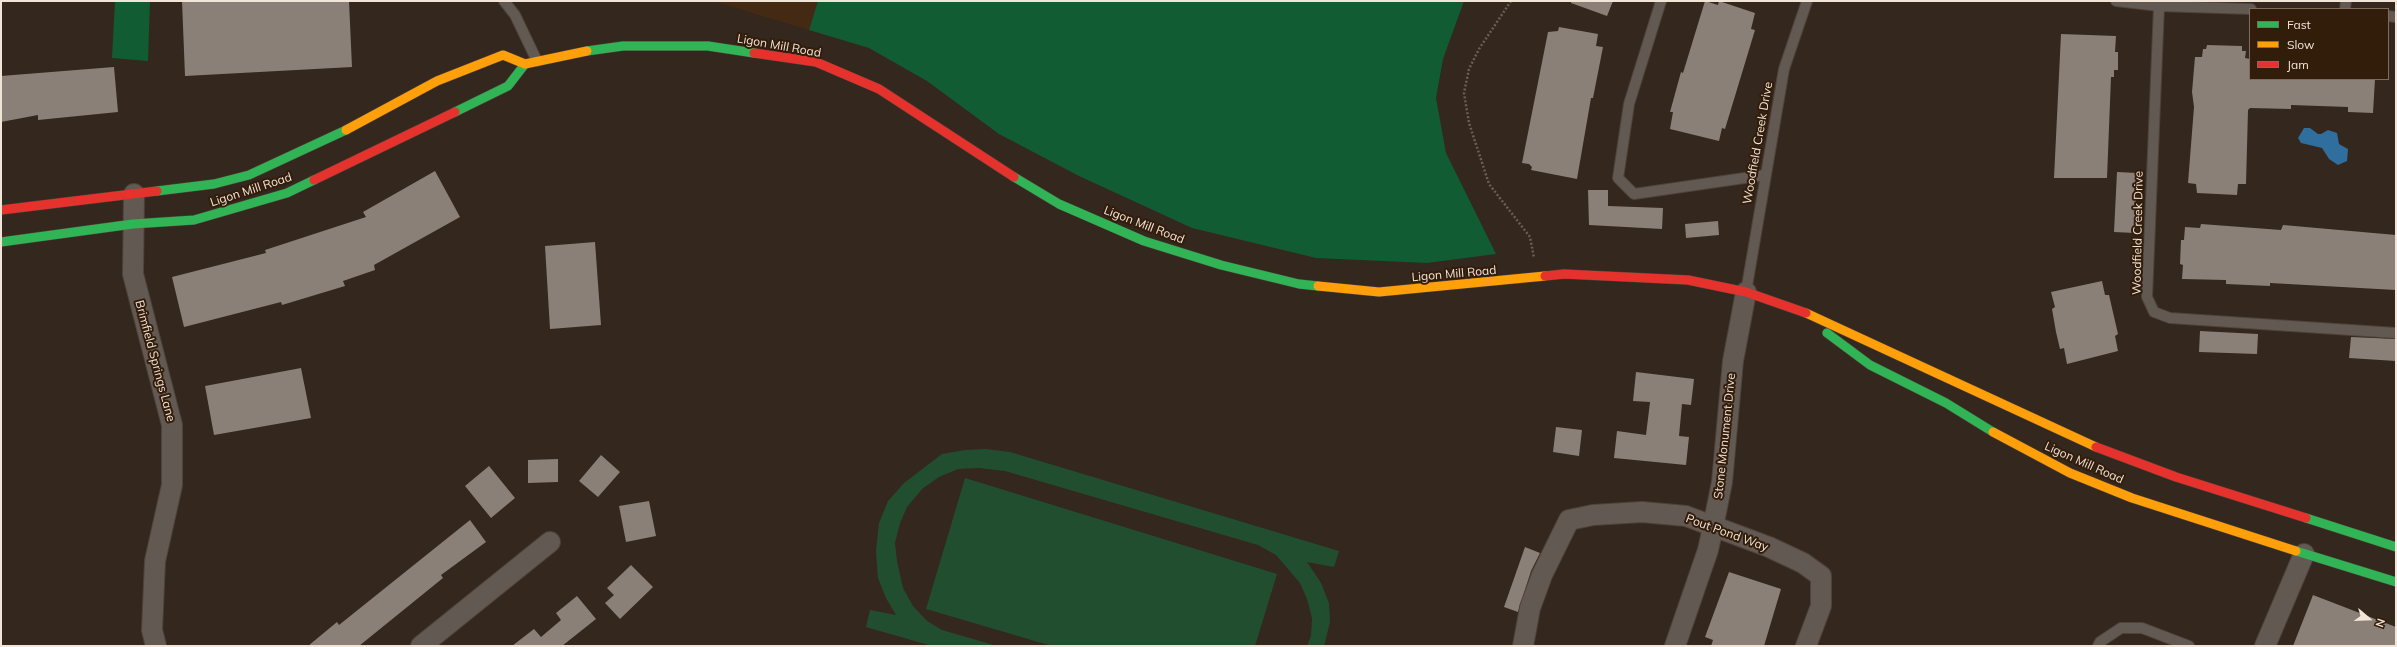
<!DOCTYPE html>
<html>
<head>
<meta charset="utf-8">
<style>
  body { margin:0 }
  #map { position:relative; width:2397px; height:647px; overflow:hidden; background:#34271d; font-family:Mulish,sans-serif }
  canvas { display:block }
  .frame { position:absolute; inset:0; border:2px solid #f3e4d8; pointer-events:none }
  .legend { position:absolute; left:2249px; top:8px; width:140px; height:72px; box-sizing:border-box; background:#321c0a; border:1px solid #7f6c5c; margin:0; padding:5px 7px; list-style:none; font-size:12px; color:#f3e4d8 }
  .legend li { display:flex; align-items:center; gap:8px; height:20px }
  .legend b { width:20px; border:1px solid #7f6c5c }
  .north { position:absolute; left:2349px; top:599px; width:40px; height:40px; -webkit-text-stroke:3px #321c0a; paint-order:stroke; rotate:109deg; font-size:11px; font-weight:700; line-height:16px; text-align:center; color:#f3e4d8 }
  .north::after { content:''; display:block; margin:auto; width:14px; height:18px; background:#f3e4d8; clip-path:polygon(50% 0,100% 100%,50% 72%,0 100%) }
</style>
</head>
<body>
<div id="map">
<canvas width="2397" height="647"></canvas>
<div class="frame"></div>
<ul class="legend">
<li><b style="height:5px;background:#30b455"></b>Fast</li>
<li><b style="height:5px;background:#ff9f0a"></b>Slow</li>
<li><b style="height:5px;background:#e5322d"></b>Jam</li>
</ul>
<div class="north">N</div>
</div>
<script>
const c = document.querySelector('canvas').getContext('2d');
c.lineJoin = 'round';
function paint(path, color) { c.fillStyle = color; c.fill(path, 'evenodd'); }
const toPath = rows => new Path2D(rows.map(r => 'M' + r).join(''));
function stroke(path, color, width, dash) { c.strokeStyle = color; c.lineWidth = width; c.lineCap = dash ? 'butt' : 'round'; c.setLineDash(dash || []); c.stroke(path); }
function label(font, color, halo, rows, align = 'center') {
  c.font = font + ' Mulish,sans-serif'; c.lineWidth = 4; c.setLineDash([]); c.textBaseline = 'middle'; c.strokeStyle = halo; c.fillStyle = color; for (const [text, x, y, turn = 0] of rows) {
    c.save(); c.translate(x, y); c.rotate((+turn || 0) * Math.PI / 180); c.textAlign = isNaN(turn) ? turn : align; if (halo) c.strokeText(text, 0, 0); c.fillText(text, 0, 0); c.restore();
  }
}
const built = toPath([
  [713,1,818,1,809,30]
]);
const green = toPath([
  [986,449,1010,452,1339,551,1334,567,1307,562,1321,583,1329,603,1330,622,1324,646,1307,646,1311,636,1312,618,1307,599,1300,583,1276,555,1258,545,1005,471,979,468,958,469,939,477,922,489,907,507,900,523,895,543,897,561,903,588,913,606,927,621,942,630,997,646,932,646,866,627,870,610,896,615,886,598,878,578,876,551,879,523,888,501,904,483,942,454,965,450],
  [965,478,1277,574,1255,646,1052,646,926,609]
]);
const forest = toPath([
  [115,1,150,1,148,61,112,58],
  [818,1,1464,1,1443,59,1436,98,1446,153,1496,254,1427,263,1316,258,1192,228,1079,176,999,134,927,81,869,48,809,30]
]);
const water = toPath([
  [2304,128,2310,128,2318,134,2321,134,2328,130,2337,133,2339,144,2348,149,2347,161,2338,165,2329,159,2322,148,2301,143,2298,138]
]);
const building = toPath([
  [182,1,349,1,352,67,185,76],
  [1571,1,1613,1,1607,16,1571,3],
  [1705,1,1718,5,1719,1,1755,13,1751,29,1755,30,1725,129,1722,128,1719,141,1670,129,1673,112,1670,112,1681,72,1683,73],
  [1559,27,1598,34,1596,46,1603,47,1593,98,1591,98,1577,179,1531,170,1532,167,1529,164,1522,163,1548,32,1558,31],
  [2061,34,2116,36,2115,52,2118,52,2118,70,2114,70,2114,77,2111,77,2107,178,2054,178],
  [2207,45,2242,46,2242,51,2246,51,2245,58,2250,59,2250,79,2375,79,2373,113,2348,112,2348,107,2291,105,2291,109,2250,108,2248,110,2246,184,2238,184,2237,195,2197,193,2196,184,2188,183,2194,107,2192,92,2195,57,2202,57,2203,49,2206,49],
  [114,67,118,112,38,120,38,115,1,122,1,76],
  [435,171,460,217,374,265,375,270,343,281,345,286,282,305,281,302,184,327,172,277,266,253,265,250,366,217,363,212],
  [2117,172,2137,173,2135,233,2114,232],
  [1588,190,1608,190,1608,206,1663,208,1662,229,1589,225],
  [1718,221,1719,235,1686,238,1685,224],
  [2201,224,2281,230,2283,225,2396,235,2396,290,2270,283,2270,286,2226,284,2226,280,2182,279,2183,265,2180,264,2181,240,2184,240,2185,227,2200,228],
  [595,242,601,325,550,329,545,246],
  [2102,281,2105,295,2109,295,2118,334,2115,336,2118,351,2067,364,2064,348,2060,349,2056,332,2052,309,2055,307,2051,292],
  [2200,331,2258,334,2257,354,2199,352],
  [2351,337,2396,339,2396,361,2349,358],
  [301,368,311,418,214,435,205,386],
  [1636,372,1694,379,1691,405,1682,404,1679,436,1689,437,1686,465,1614,458,1617,431,1646,435,1650,402,1633,401],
  [1556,427,1582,430,1579,456,1553,452],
  [601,455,620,472,598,497,579,481],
  [558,459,558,482,528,483,528,460],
  [489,466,515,498,491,518,465,486],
  [649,501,656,536,626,542,619,506],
  [470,520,486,542,441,575,443,578,359,646,308,646,337,622,339,625],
  [1525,547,1540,553,1531,571,1518,612,1504,607],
  [631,565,653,587,620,619,605,603,614,595,607,588],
  [1729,572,1781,589,1764,646,1711,646,1713,640,1705,637],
  [2313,595,2396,627,2396,646,2293,646],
  [577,596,596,619,562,646,512,646,534,629,541,637,561,620,556,613]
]);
const path = toPath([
  [1511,1,1479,49,1469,69,1464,93,1469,123,1489,184,1530,237,1534,258]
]);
const lane = toPath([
  [504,1,515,15,537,61],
  [1661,1,1629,104,1618,178,1634,194,1765,175],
  [2116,1,2159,6,2251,9],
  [2159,6,2147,297,2154,312,2170,318,2396,333],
  [2345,9,2346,1],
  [2388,16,2396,17],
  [1746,292,1784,69,1807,1],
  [2098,646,2100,642,2121,628,2142,628,2189,646]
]);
const street = toPath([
  [134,194,133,274,172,425,172,485,155,561,152,630,156,646],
  [421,646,550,542],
  [1523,646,1530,608,1542,575,1569,520,1593,515,1642,512,1686,516,1769,547,1803,563,1821,576,1821,606,1806,646],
  [1675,646,1708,550,1713,527,1722,482,1733,361,1746,292],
  [2265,646,2304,554]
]);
const fast = toPath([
  [587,51,623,46,708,46,754,53],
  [455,112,508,86,525,64],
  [1014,177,1059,204,1144,241,1221,265,1299,284,1318,286],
  [157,191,214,184,249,175,346,130],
  [1,242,133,224,194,220,287,193,314,180],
  [1827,333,1870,365,1946,403,1993,432],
  [2306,518,2396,547],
  [2296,551,2396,582]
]);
const slow = toPath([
  [346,130,437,81,503,55,525,64,587,51],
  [1318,286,1379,292,1545,276],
  [1806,313,2096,447],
  [1993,432,2070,473,2132,498,2296,551]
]);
const jam = toPath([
  [754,53,816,62,879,89,1014,177],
  [314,180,455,112],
  [1,210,157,191],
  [1545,276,1564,274,1688,280,1746,292,1806,313],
  [2096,447,2176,477,2306,518]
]);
const streetNames = [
  ["Ligon Mill Road",779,46,10],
  ["Woodfield Creek Drive",1758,143,-80],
  ["Ligon Mill Road",251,190,-18],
  ["Ligon Mill Road",1144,225,21],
  ["Woodfield Creek Drive",2138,233,-89],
  ["Ligon Mill Road",1454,274,-5],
  ["Brimfield Springs Lane",155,361,75],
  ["Stone Monument Drive",1725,436,-84],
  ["Ligon Mill Road",2084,463,24],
  ["Pout Pond Way",1727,533,20]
];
paint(built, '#442a13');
paint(green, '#224e30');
paint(forest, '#115c33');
paint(water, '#2f6e9d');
paint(building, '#8b8077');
stroke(lane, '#4e423a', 12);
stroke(street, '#4e423a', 22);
stroke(fast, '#4e423a', 10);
stroke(slow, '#4e423a', 10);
stroke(jam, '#4e423a', 10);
stroke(path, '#685f58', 2.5, [2, 2]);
stroke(lane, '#635953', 10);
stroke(street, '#635953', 20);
stroke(fast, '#30b455', 9);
stroke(slow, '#ff9f0a', 9);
stroke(jam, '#e5322d', 9);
label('12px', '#f3e4d8', '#321c0a', streetNames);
</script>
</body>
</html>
